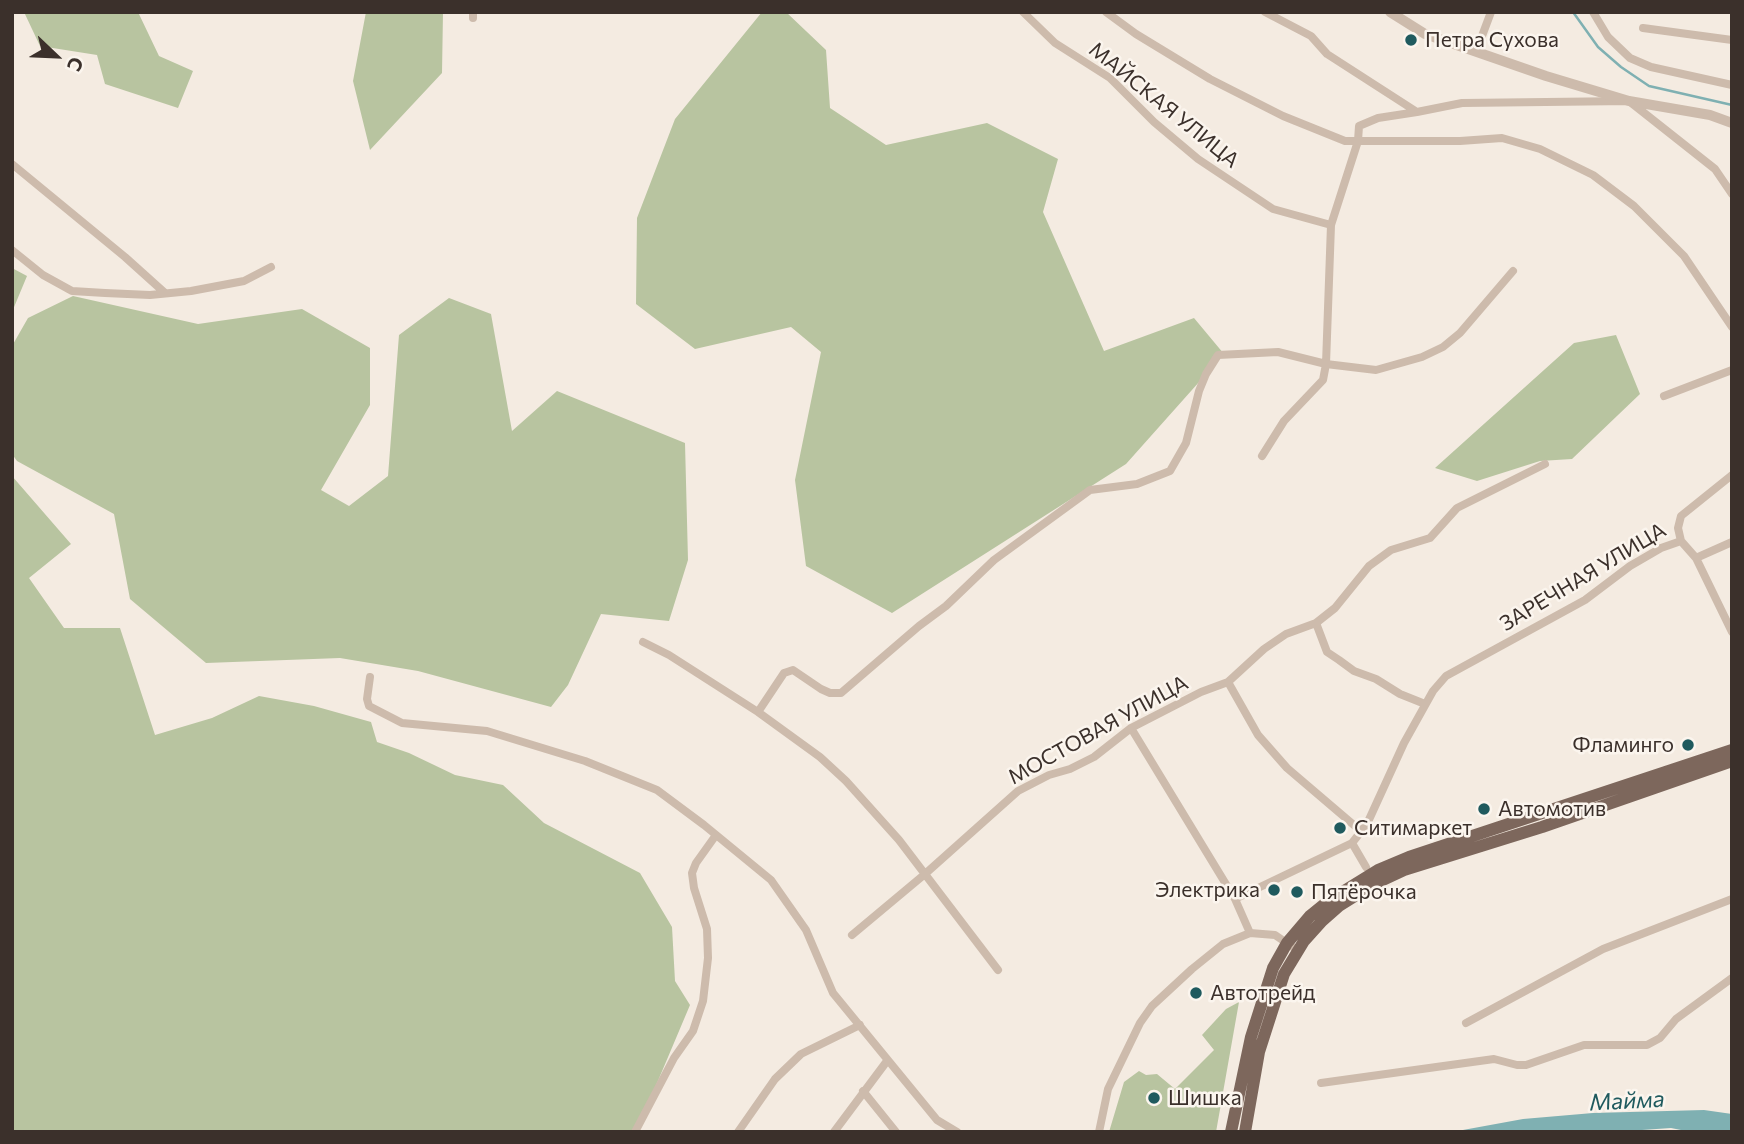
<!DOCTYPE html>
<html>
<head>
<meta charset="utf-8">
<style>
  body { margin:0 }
  #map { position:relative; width:1744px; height:1144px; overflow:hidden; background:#f4ebe1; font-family:Commissioner,sans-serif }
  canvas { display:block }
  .frame { position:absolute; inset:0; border:14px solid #3b302b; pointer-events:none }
  .north { position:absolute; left:21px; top:21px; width:70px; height:70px; -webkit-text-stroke:5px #fbf5ee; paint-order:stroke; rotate:113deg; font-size:19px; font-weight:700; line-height:28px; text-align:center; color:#3b302b }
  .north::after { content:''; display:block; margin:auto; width:24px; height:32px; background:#3b302b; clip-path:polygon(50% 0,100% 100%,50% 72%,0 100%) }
</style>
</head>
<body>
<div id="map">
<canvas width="1744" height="1144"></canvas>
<div class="frame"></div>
<div class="north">С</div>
</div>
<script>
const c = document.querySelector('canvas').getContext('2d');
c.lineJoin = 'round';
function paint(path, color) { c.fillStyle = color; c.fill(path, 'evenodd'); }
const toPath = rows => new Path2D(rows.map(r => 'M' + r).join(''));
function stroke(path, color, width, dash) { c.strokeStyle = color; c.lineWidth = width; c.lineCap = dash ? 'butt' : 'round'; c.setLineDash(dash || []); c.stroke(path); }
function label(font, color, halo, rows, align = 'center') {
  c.font = font + ' Commissioner,sans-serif'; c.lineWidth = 5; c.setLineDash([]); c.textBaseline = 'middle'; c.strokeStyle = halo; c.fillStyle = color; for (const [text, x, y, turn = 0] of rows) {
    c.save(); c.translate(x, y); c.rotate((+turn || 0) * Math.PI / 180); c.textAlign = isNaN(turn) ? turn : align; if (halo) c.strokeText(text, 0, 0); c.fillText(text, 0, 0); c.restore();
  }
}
const green = toPath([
  [24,12,138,12,159,56,193,71,178,108,105,84,97,55,40,46],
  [366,12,443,12,442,73,370,150,353,81],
  [762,12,786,12,826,50,830,108,886,145,987,123,1058,159,1043,212,1104,351,1194,318,1224,354,1126,464,892,613,806,566,795,480,821,352,791,327,695,349,636,304,637,218,675,119],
  [12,268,27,276,12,312],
  [73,296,198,324,302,309,370,348,370,405,321,490,349,506,388,476,399,335,449,298,491,314,512,431,557,391,685,443,688,560,669,621,601,614,568,685,551,707,418,671,340,658,206,663,130,599,114,514,17,461,12,454,12,346,28,318],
  [1616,335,1640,394,1572,459,1540,461,1477,481,1435,468,1574,343],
  [12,476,71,544,29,578,64,628,120,628,155,735,212,718,259,696,314,706,371,722,377,742,409,753,455,775,503,785,544,823,640,873,672,927,675,981,690,1005,641,1121,631,1132,12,1132],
  [1239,1002,1216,1132,1109,1132,1124,1082,1139,1071,1146,1075,1157,1074,1175,1089,1214,1050,1202,1035,1226,1009]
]);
const water = toPath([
  [1704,1110,1732,1114,1732,1132,1691,1132,1671,1128,1613,1132,1452,1132,1523,1119,1593,1113]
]);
const stream = toPath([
  [1573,12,1598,47,1621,67,1649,86,1732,105]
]);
const minor = toPath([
  [473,12,473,18],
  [1023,12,1055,43,1110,78,1154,122,1198,159,1273,209,1331,225],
  [1106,12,1136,34,1210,79,1283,116,1345,141,1460,141,1502,138,1540,149,1593,175,1634,206,1684,256,1732,327],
  [1265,12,1311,36,1327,54,1417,112,1462,103,1629,101,1715,169,1732,194],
  [1593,12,1608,37,1630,58,1651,67,1732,85],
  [1643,28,1732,40],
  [1482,36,1491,12],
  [1417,112,1378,118,1359,126,1358,141,1331,225,1326,364,1376,370,1422,357,1443,347,1460,333,1513,271],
  [12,164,125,257,165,293],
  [12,250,43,275,72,291,105,293,150,295,191,291,244,281,271,267],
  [1664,396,1732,370],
  [1681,541,1696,558,1732,632],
  [1696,558,1732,542],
  [1316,623,1327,652,1339,660,1354,671,1376,679,1400,694,1425,704],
  [643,642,669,655,758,712,820,757,846,781,899,840,998,970],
  [370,677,367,699,369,706,402,723,487,731,585,761,657,790,704,825,771,880,806,930,833,993,937,1120,957,1132],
  [1228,682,1258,735,1287,768,1362,832],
  [758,712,784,673,793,670,821,689,830,693,841,693,919,626,946,606,994,560,1090,490,1137,484,1170,471,1186,443,1199,391,1206,374,1218,355,1278,352,1326,364,1323,380,1284,421,1262,456],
  [1131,728,1235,899,1250,933],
  [1352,843,1367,824,1404,743,1433,691,1446,676,1585,600,1630,566,1661,548,1681,541,1678,528,1681,516,1732,475],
  [1235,899,1352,843,1366,867],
  [852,935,925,874,1018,791,1049,775,1070,769,1094,757,1131,728,1201,692,1228,682,1264,649,1286,634,1316,623,1335,608,1369,566,1391,550,1430,538,1457,508,1545,464],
  [1466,1023,1603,949,1732,899],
  [1321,1083,1494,1059,1517,1065,1526,1065,1584,1045,1647,1045,1660,1038,1676,1019,1732,978],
  [863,1091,896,1132],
  [635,1132,674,1058,693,1031,703,1001,708,958,707,929,694,888,692,873,696,863,716,835],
  [738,1132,775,1079,801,1054,860,1025],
  [834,1132,887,1061],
  [1099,1132,1108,1089,1140,1023,1152,1006,1192,969,1223,944,1250,933,1275,935,1297,950]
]);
const tertiary = toPath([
  [1390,12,1425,34,1546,76,1629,101,1710,115,1732,123]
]);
const primary = toPath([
  [1231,1132,1251,1037,1273,968,1287,943,1310,916,1331,899,1378,870,1409,857,1732,750],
  [1245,1132,1259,1052,1284,974,1304,941,1322,921,1339,906,1374,884,1404,870,1542,827,1732,761]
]);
const markers = [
  [1411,40,7,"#1f5a5e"],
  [1688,745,7,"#1f5a5e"],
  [1484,809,7,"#1f5a5e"],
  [1340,828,7,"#1f5a5e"],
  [1274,890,7,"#1f5a5e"],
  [1297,892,7,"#1f5a5e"],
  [1196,993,7,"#1f5a5e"],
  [1154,1098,7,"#1f5a5e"]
];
const poiNames = [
  ["Петра Сухова",1425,40],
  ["Фламинго",1674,745,"right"],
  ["Автомотив",1498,809],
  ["Ситимаркет",1354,828],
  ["Электрика",1260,890,"right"],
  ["Пятёрочка",1311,892],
  ["Автотрейд",1210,993],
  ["Шишка",1168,1098]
];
const streetNames = [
  ["МАЙСКАЯ УЛИЦА",1164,105,39],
  ["ЗАРЕЧНАЯ УЛИЦА",1583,577,-31],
  ["МОСТОВАЯ УЛИЦА",1098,730,-29]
];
const waterNames = [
  ["Майма",1627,1101,-3]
];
paint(green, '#b8c4a0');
paint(water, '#7fb0b2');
stroke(stream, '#7fb0b2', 2.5);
stroke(minor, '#cdbbac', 8);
stroke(tertiary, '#cdbbac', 10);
stroke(primary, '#7d675c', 12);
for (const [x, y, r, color] of markers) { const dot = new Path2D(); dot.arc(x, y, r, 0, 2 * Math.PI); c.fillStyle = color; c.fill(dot); stroke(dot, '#fbf5ee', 2.5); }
label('21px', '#3b302b', '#fbf5ee', poiNames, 'left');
label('21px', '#3b302b', '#fbf5ee', streetNames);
label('italic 23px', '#1f5a5e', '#fbf5ee', waterNames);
</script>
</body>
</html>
